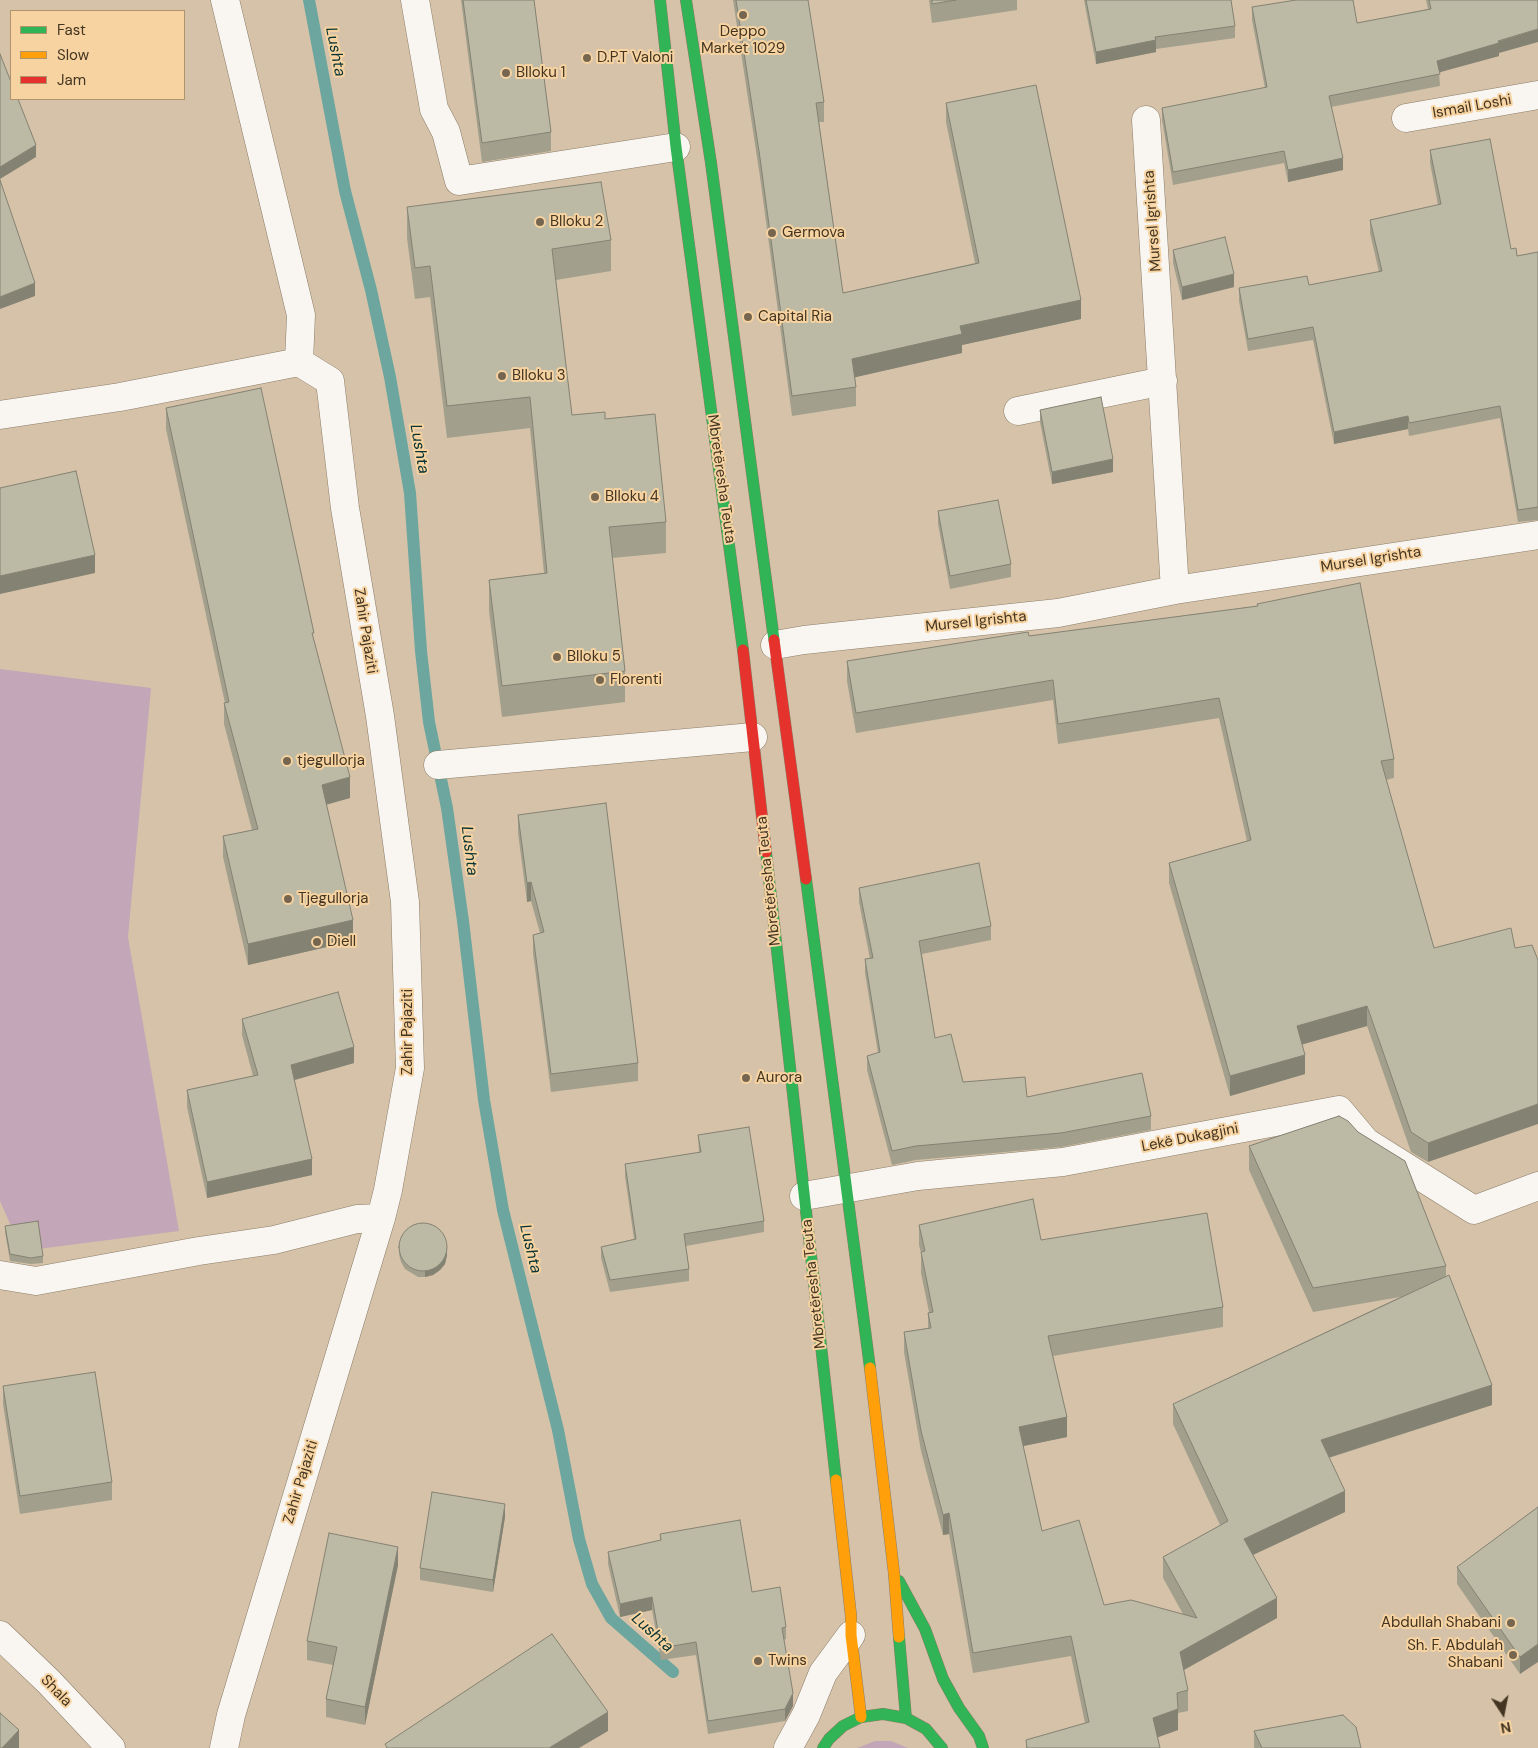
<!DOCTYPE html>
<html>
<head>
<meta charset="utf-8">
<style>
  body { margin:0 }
  #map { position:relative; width:1538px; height:1748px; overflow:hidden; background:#d6c2a8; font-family:"DM Sans",sans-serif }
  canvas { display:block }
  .legend { position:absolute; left:10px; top:10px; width:175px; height:90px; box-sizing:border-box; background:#f7d3a1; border:1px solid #af946e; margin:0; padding:6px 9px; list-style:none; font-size:15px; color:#433521 }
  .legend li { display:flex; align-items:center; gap:10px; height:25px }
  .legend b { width:25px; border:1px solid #af946e }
  .north { position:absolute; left:1478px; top:1688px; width:50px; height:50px; -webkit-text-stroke:4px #f7d3a1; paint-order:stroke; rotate:169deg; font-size:14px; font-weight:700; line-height:20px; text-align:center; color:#433521 }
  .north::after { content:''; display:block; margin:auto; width:18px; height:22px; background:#433521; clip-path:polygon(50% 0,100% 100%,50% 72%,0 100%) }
</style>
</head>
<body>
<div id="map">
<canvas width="1538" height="1748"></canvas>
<ul class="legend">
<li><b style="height:6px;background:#30b455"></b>Fast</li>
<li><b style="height:6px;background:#ff9f0a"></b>Slow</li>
<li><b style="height:6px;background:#e5322d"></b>Jam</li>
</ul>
<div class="north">N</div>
</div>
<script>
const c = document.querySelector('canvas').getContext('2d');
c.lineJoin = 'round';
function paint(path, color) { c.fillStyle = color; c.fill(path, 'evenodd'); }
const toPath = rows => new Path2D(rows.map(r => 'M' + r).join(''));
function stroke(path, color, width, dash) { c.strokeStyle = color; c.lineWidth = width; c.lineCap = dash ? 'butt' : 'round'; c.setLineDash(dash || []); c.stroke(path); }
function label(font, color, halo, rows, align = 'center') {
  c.font = font + ' "DM Sans",sans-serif'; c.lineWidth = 4; c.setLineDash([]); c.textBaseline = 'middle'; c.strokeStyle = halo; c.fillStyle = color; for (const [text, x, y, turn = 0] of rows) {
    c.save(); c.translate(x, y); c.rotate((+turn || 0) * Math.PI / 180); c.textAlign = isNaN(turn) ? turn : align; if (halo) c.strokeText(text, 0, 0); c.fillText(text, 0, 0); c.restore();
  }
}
const green = toPath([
  [0,669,151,688,128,937,179,1231,22,1251,0,1201],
  [875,1741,891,1741,908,1748,857,1748]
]);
const stream = toPath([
  [309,0,345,191,371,290,390,377,410,493,421,651,429,722,447,808,463,921,484,1100,503,1210,558,1430,579,1539,592,1584,611,1618,673,1672]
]);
const street = toPath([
  [225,0,301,315,299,362],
  [415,0,434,109,446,132,459,181,676,147],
  [1406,118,1538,95],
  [1146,120,1175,590],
  [1018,411,1163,381],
  [0,415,120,397,299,362,330,381,345,508,380,716,405,902,410,1068,388,1190,381,1218,231,1715,224,1748],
  [775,645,804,640,1058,613,1175,590,1538,535],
  [438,765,753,737],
  [804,1196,918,1176,1063,1162,1339,1110,1366,1142,1474,1210,1538,1186],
  [0,1275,36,1281,199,1251,274,1240,357,1219,381,1218],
  [0,1635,49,1682,111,1748],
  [788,1748,806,1715,823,1673,851,1635]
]);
const fast = toPath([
  [660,0,676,147,743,650],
  [686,0,711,163,774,640],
  [766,852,836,1480],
  [806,879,870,1368],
  [899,1581,925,1629,943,1679,959,1708,979,1736,983,1748],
  [899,1637,906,1718],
  [823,1748,829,1739,843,1726,861,1717,883,1714,906,1718,926,1729,942,1748]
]);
const slow = toPath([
  [870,1368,894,1573,899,1637],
  [836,1480,851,1616,851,1635,861,1717]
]);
const jam = toPath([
  [774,640,806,879],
  [743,650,766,852]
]);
const wall = toPath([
  [461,0,534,0,551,132,551,151,482,162],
  [733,0,808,0,824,102,824,122,819,122,843,293,975,263,946,122,946,103,1081,319,962,345,962,353,855,377,856,387,856,406,792,416,760,177],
  [929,0,1017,0,1017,10,932,23],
  [1084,0,1231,0,1235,26,1235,38,1156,49,1156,52,1096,64],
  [1426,0,1538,0,1499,53,1499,56,1439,72,1440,86,1331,107,1343,170,1288,182,1284,163,1173,185,1162,120,1162,108,1265,88,1252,20,1252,7,1357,23,1428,9],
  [1430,150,1517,256,1538,252,1538,520,1518,522,1500,418,1409,436,1408,429,1334,444,1313,340,1248,351,1239,301,1239,288,1309,285,1379,272,1370,233,1370,220,1438,205,1430,163],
  [407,207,611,240,611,271,556,280,572,415,605,419,666,522,666,553,612,558,625,671,625,702,502,717,489,611,489,580,544,573,530,428,447,438,430,297,415,299,407,238],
  [1173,250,1234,287,1182,300,1173,263],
  [166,408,314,641,350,798,326,804,353,941,248,965,223,857,223,836,252,830,224,724,224,703,225,703,166,429],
  [1040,410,1113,472,1052,484,1040,422],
  [938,511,1011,564,1011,577,950,589,938,524],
  [1257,604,1394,759,1394,778,1386,780,1434,948,1428,1162,1411,1152,1367,1026,1302,1044,1305,1074,1230,1096,1169,883,1169,863,1247,841,1219,718,1058,744,1053,700,856,733,847,681,847,661,1029,636,1257,606],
  [518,815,638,1063,638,1081,551,1092,533,953,533,935,540,933,531,901,527,902,518,833],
  [859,888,991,926,991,940,922,954,935,1038,963,1082,1027,1097,1151,1116,1151,1130,1061,1147,916,1160,892,1165,867,1070,867,1056,878,1053,865,973,865,959,870,959,859,902],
  [242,1019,354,1063,294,1080,312,1175,207,1198,187,1107,187,1090,253,1076,242,1035],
  [698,1135,764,1221,764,1232,686,1246,689,1269,689,1281,610,1292,601,1258,601,1247,634,1239,625,1176,625,1164,699,1153],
  [1249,1146,1446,1266,1446,1276,1492,1405,1329,1458,1345,1512,1253,1555,1277,1618,1184,1670,1188,1690,1188,1711,1178,1713,1178,1730,1158,1737,1160,1748,1026,1748,1026,1740,1085,1723,1071,1656,973,1673,949,1534,943,1535,921,1451,904,1352,904,1332,928,1328,928,1313,929,1312,921,1273,921,1253,919,1245,919,1225,1041,1240,1223,1307,1223,1327,1053,1356,1067,1437,1023,1446,1042,1531,1104,1605,1183,1614,1163,1578,1163,1557,1220,1525,1173,1424,1173,1404,1400,1297,1313,1312,1249,1170],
  [5,1226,43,1256,43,1263,31,1264,10,1261,5,1232],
  [399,1248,447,1255,445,1264,440,1270,433,1275,425,1277,418,1277,405,1269,401,1262,399,1254],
  [3,1386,112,1482,112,1500,20,1514,3,1404],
  [1538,1507,1520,1674,1457,1584,1457,1567],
  [505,1517,493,1592,420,1580,420,1568],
  [660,1534,752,1592,786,1627,786,1639,784,1640,793,1706,785,1721,708,1734,696,1655,661,1660,652,1610,620,1617,608,1564,608,1552,660,1540],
  [398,1565,365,1725,326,1717,326,1699,333,1665,307,1660,307,1641],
  [1254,1731,1361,1748,1254,1748]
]);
const shadedWall = toPath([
  [1538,29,1538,42,1499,53,1499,56,1437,73,1437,61],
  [1156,40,1156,52,1096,64,1096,52],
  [36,145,36,157,0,179,0,167],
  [1343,158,1343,170,1288,182,1288,170],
  [1234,274,1234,287,1182,300,1182,287],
  [35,283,35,296,0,309,0,297],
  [1081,300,1081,319,962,345,962,353,852,378,852,359,960,326],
  [1408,416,1408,429,1334,444,1334,432],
  [1113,459,1113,472,1052,484,1052,472],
  [95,555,95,573,0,594,0,576],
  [350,777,350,798,322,806,322,785],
  [531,882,531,901,527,902,527,883],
  [353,920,353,941,248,965,248,944],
  [1367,1006,1367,1026,1297,1046,1297,1026],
  [354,1047,354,1063,291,1081,291,1065],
  [1305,1055,1305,1074,1230,1096,1230,1076],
  [1538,1104,1538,1124,1428,1162,1428,1143],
  [312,1159,312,1175,207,1198,207,1182],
  [447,1249,447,1255,445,1264,440,1270,433,1275,425,1277,425,1271],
  [1492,1385,1492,1405,1321,1460,1321,1440],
  [1067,1417,1067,1437,1019,1447,1019,1427],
  [1345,1491,1345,1512,1244,1559,1244,1539],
  [505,1504,505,1517,493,1592,493,1580],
  [949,1513,949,1534,943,1535,943,1515],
  [398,1547,398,1565,365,1725,365,1707],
  [652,1597,652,1610,620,1617,620,1604],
  [1277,1598,1277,1618,1180,1672,1180,1652],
  [1538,1644,1538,1662,1520,1674,1520,1657],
  [793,1693,793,1706,785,1721,785,1709],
  [1178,1709,1178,1730,1153,1739,1153,1718],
  [608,1712,608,1731,579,1748,549,1748],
  [19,1730,19,1748,2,1748]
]);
const building = toPath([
  [463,0,534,0,551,132,482,143,463,0],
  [736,0,808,0,824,102,816,103,843,293,979,263,946,103,1036,85,1081,300,960,326,962,334,852,359,856,387,792,396,760,158,736,0],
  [932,0,956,0,932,4,932,0],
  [1086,0,1231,0,1235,26,1155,37,1156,40,1096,52,1086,0],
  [1296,0,1353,0,1357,23,1431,9,1429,0,1538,0,1538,29,1498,41,1499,43,1437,61,1440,74,1329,96,1343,158,1288,170,1284,151,1173,172,1162,108,1267,87,1252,7,1296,0],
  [0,54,11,82,11,99,18,99,36,145,0,167,0,54],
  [1490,139,1511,249,1516,248,1517,256,1538,252,1538,507,1518,510,1500,406,1409,423,1408,416,1334,432,1313,327,1248,339,1239,288,1307,276,1309,285,1382,271,1370,220,1441,204,1430,150,1490,139],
  [0,180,35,283,0,297,0,180],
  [601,182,611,240,552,249,572,415,605,412,605,419,655,414,666,522,609,527,625,671,502,686,489,580,547,573,530,397,447,406,430,266,415,268,407,207,601,182],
  [1225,237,1234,274,1182,287,1173,250,1225,237],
  [261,388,314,633,312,633,350,777,322,785,353,920,248,944,223,836,258,829,224,703,229,702,166,408,261,388],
  [1101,397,1113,459,1052,472,1040,410,1101,397],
  [76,471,95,555,0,576,0,488,76,471],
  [998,500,1011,564,950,576,938,511,998,500],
  [1360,583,1394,759,1381,761,1434,948,1511,928,1515,948,1532,945,1538,960,1538,1104,1428,1143,1411,1132,1367,1006,1297,1026,1305,1055,1230,1076,1169,863,1251,840,1219,698,1058,724,1053,680,856,713,847,661,1028,632,1029,636,1258,606,1257,604,1360,583],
  [606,803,638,1063,551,1074,533,935,544,932,531,882,527,883,518,815,606,803],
  [979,863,991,926,919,941,935,1038,951,1034,963,1082,1025,1077,1027,1097,1142,1073,1151,1116,1061,1133,916,1146,892,1151,867,1056,880,1052,865,959,873,958,859,888,979,863],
  [338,992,354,1047,291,1065,312,1159,207,1182,187,1090,258,1075,242,1019,338,992],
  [1339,1116,1348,1121,1358,1132,1405,1161,1446,1266,1313,1288,1249,1146,1339,1116],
  [749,1127,764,1221,684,1234,689,1269,610,1280,601,1247,636,1239,625,1164,701,1152,698,1135,749,1127],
  [1033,1199,1041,1240,1207,1213,1223,1307,1048,1336,1067,1417,1019,1427,1042,1531,1079,1520,1104,1605,1131,1600,1197,1618,1163,1557,1228,1521,1173,1404,1449,1275,1492,1385,1321,1440,1345,1491,1244,1539,1277,1598,1180,1652,1188,1690,1177,1693,1178,1709,1153,1718,1160,1748,1027,1748,1026,1740,1089,1722,1071,1636,973,1653,949,1513,943,1515,921,1431,904,1332,931,1328,928,1313,933,1312,921,1252,925,1251,919,1225,1033,1199],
  [38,1221,43,1256,31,1258,10,1254,5,1226,38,1221],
  '399 1247a24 24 0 1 1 48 0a24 24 0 1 1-48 0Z',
  [95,1372,112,1482,20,1496,3,1386,95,1372],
  [432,1492,505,1504,493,1580,420,1568,432,1492],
  [1538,1507,1538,1644,1520,1657,1457,1567,1538,1507],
  [740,1520,752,1592,780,1587,786,1627,782,1628,793,1693,785,1709,708,1721,696,1642,661,1648,652,1597,620,1604,608,1552,661,1540,660,1534,740,1520],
  [329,1533,398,1547,365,1707,326,1699,337,1647,307,1641,329,1533],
  [552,1634,608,1712,549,1748,387,1748,385,1744,552,1634],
  [0,1713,19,1730,2,1748,0,1748,0,1713],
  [1343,1715,1356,1727,1361,1748,1262,1748,1254,1731,1343,1715]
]);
const markers = [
  [743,15,5,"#766650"],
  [587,58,5,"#766650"],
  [506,73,5,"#766650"],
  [540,222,5,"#766650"],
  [772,233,5,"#766650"],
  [748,317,5,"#766650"],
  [502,376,5,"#766650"],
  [595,497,5,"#766650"],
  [557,657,5,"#766650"],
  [600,680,5,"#766650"],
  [287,761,5,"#766650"],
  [288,899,5,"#766650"],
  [317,942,5,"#766650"],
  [746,1078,5,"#766650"],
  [1511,1623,5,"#766650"],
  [1513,1655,5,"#766650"],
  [758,1661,5,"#766650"]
];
const poiNames = [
  ["Deppo",743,32,"center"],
  ["Market 1029",743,49,"center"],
  ["D.P.T Valoni",597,58],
  ["Blloku 1",516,73],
  ["Blloku 2",550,222],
  ["Germova",782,233],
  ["Capital Ria",758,317],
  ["Blloku 3",512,376],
  ["Blloku 4",605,497],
  ["Blloku 5",567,657],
  ["Florenti",610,680],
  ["tjegullorja",297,761],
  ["Tjegullorja",298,899],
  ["Diell",327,942],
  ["Aurora",756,1078],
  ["Abdullah Shabani",1501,1623,"right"],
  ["Sh. F. Abdulah",1503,1646,"right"],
  ["Shabani",1503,1663,"right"],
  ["Twins",768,1661]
];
const streetNames = [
  ["Ismail Loshi",1472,107,-10],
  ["Mursel Igrishta",1153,221,-94],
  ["Mbretëresha Teuta",721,479,82],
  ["Mursel Igrishta",1371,560,-9],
  ["Mursel Igrishta",976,622,-6],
  ["Zahir Pajaziti",365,631,81],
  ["Mbretëresha Teuta",769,881,-96],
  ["Zahir Pajaziti",408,1032,-90],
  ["Lekë Dukagjini",1190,1138,-11],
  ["Mbretëresha Teuta",814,1284,-96],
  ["Zahir Pajaziti",301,1482,-73],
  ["Shala",56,1691,46]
];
const waterNames = [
  ["Lushta",335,52,79],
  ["Lushta",419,449,80],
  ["Lushta",469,851,83],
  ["Lushta",530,1249,76],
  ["Lushta",652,1633,42]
];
paint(green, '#c3a6b7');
stroke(stream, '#6ca69f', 12);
stroke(street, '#8b7d68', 29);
stroke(fast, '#8b7d68', 12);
stroke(slow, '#8b7d68', 12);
stroke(jam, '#8b7d68', 12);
stroke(street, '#f9f6f2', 28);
stroke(fast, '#30b455', 11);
stroke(slow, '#ff9f0a', 11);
stroke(jam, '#e5322d', 11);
paint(wall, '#a2a08d');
paint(shadedWall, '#848273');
paint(building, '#bcbaa4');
stroke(building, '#848273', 1);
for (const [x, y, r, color] of markers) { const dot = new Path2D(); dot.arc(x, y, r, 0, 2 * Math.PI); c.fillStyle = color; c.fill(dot); stroke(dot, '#f7d3a1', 2); }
label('15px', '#433521', '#f7d3a1', poiNames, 'left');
label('15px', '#433521', '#f7d3a1', streetNames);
label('italic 16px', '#053233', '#f7d3a1', waterNames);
</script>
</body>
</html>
